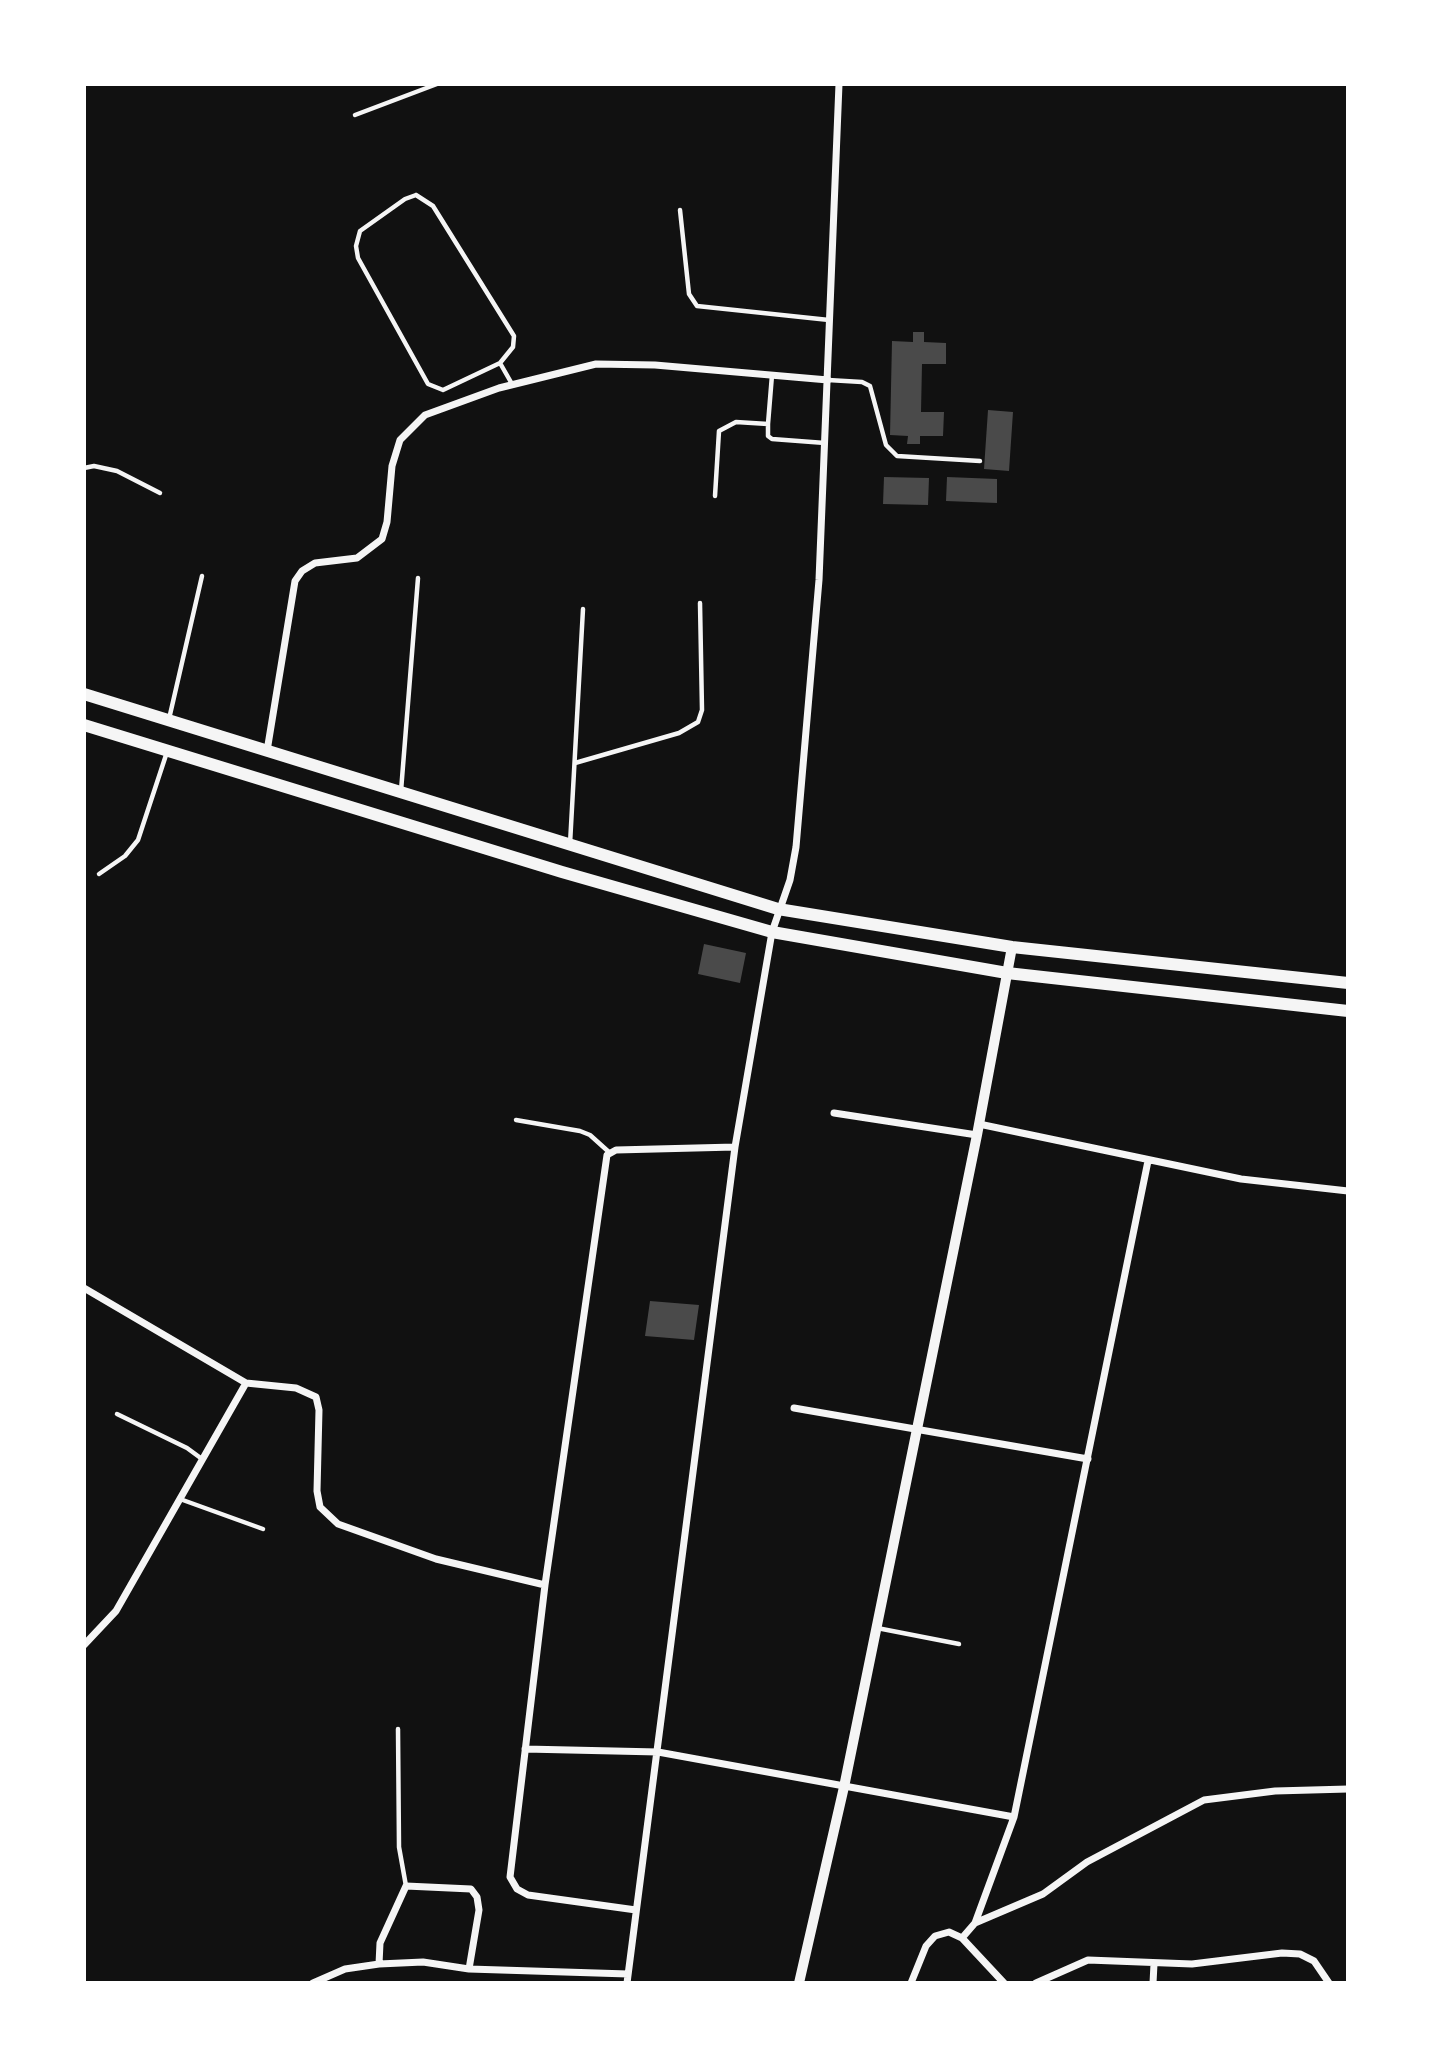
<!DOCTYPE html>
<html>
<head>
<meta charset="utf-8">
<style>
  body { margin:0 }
  #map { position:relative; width:1432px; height:2067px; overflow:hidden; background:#111; font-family:"Varela Round",sans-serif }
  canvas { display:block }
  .frame { position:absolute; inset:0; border:86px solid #fff; pointer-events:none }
</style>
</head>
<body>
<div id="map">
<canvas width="1432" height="2067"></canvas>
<div class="frame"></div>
</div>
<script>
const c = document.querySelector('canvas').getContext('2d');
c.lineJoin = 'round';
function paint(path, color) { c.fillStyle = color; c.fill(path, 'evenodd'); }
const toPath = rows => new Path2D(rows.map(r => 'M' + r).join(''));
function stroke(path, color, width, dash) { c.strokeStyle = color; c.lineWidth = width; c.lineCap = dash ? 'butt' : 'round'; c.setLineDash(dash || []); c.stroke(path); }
const building = toPath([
  [913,332,924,332,924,342,946,343,946,364,922,364,921,412,944,412,943,436,920,436,920,444,907,444,908,436,890,435,892,341,913,342],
  [988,410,1013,412,1009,471,984,469],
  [884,477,929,478,928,505,883,504],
  [947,477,997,479,997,503,946,501],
  [704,944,746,953,740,983,698,974],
  [650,1301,699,1305,694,1340,645,1336]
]);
const service = toPath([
  [355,115,437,84],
  [416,195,433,206,514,336,513,347,500,363,443,390,428,384,358,258,356,246,360,231,405,199,416,195],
  [680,210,689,294,697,306,829,320],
  [500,363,512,384],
  [828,380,862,382,870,386,886,445,897,456,980,461],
  [768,424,768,436,772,439,825,443],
  [84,468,94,466,117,471,160,493],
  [715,496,719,431,736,422,768,424,772,375],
  [169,719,202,576],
  [575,763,679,733,698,722,702,710,700,603],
  [401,791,418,578],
  [570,844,583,609],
  [99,874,125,856,138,840,167,752],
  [516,1120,580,1131,590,1135,610,1153],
  [117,1414,187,1448,202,1459],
  [180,1499,263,1529],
  [877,1628,959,1644],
  [398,1729,399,1847,406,1886]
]);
const minor = toPath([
  [267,751,295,581,302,571,315,563,357,558,382,539,387,522,392,466,400,440,425,415,499,388,596,364,655,365,828,380],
  [834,1113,977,1135],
  [979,1124,1241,1179,1348,1191],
  [84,1288,246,1383,296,1388,316,1397,319,1410,317,1491,320,1507,338,1524,436,1559,545,1585],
  [794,1408,1088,1459],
  [84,1645,116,1611,246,1383],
  [525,1749,658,1752,1014,1817],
  [636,1910,528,1895,517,1889,510,1877,545,1585,607,1155,616,1150,735,1147],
  [975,1923,1014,1817,1148,1161],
  [962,1938,975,1923,1043,1894,1087,1862,1204,1800,1275,1791,1348,1789],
  [469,1969,423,1962,379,1964,380,1943,406,1886,471,1889,477,1897,479,1910,469,1969,628,1974],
  [313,1983,345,1969,379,1964],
  [627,1983,735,1147,772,932,790,880,796,847,819,580,839,84],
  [911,1983,926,1946,935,1936,949,1932,962,1938,1004,1983],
  [1036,1983,1088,1960,1192,1964,1282,1953,1300,1954,1314,1961,1329,1983],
  [1153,1983,1154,1964]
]);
const tertiary = toPath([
  [799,1983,844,1787,977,1135,1012,947]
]);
const secondary = toPath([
  [84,694,778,909,1012,947,1348,983],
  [84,725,562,872,772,932,1007,973,1348,1011]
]);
paint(building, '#4a4a4a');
stroke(service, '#f5f5f5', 4.5);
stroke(minor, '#f5f5f5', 7);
stroke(tertiary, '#f5f5f5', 10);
stroke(secondary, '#f5f5f5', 12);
</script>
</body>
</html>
